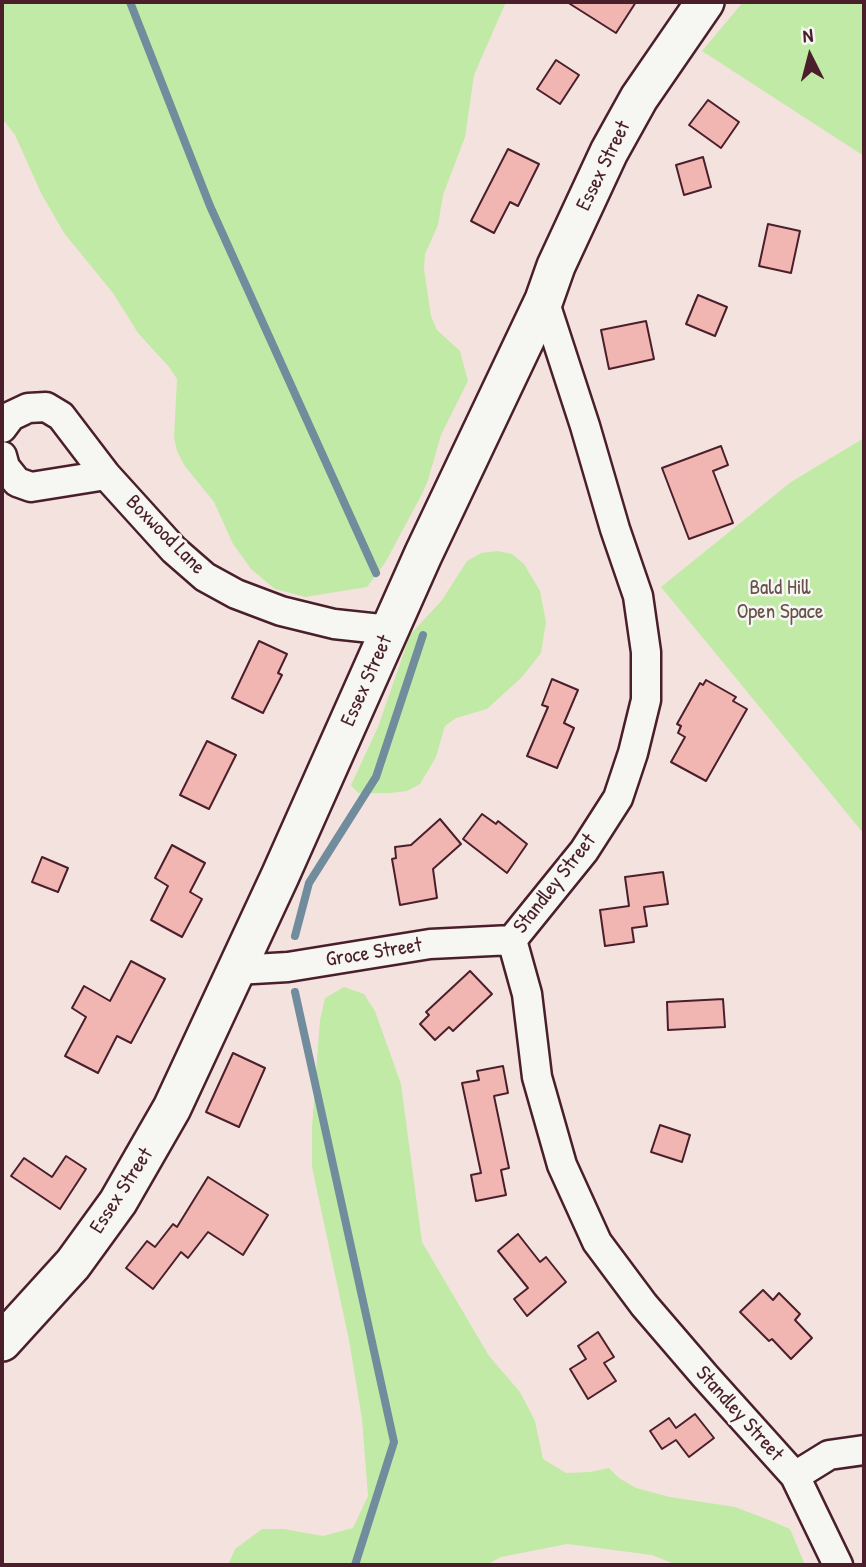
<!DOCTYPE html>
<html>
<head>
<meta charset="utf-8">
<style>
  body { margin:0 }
  #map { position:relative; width:866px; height:1567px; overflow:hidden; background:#f4e2df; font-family:"Patrick Hand",sans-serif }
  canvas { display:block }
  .frame { position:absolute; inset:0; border:4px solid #4a1f2b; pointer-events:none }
  .north { position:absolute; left:775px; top:21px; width:70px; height:70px; -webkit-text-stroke:5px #f6f6f2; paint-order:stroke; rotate:354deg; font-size:19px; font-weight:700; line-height:28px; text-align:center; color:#4a1f2b }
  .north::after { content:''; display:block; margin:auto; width:24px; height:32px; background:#4a1f2b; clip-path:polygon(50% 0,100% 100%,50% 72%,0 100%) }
</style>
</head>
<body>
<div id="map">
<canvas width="866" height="1567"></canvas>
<div class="frame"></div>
<div class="north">N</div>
</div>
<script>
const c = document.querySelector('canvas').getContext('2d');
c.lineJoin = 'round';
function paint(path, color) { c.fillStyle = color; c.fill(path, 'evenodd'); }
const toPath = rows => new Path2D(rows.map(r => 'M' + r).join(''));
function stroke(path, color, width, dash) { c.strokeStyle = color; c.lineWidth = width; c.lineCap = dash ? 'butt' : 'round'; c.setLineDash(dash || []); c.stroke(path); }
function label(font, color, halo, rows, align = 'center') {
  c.font = font + ' "Patrick Hand",sans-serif'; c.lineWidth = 5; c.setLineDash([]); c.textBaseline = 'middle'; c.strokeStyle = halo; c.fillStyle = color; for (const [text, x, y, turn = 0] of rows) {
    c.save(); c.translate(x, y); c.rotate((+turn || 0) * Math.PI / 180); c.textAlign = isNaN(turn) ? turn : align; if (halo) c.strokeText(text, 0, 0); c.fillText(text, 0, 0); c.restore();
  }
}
const green = toPath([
  [2,2,506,2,474,75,465,137,443,195,438,225,425,254,424,269,431,316,437,330,460,351,468,381,441,435,428,480,422,494,385,563,367,587,305,597,275,589,251,569,233,544,214,502,184,465,177,451,174,437,177,379,169,367,138,333,113,293,64,233,41,193,15,135,5,122,2,122],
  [743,2,864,2,864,156,702,51],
  [864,438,864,834,661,587,791,482],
  [497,551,512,554,524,564,540,591,546,622,541,653,522,677,487,709,456,718,445,726,436,757,420,784,407,791,391,793,358,793,351,785,378,727,410,635,442,600,467,561,481,553],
  [344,987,364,994,375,1011,401,1084,422,1242,489,1356,520,1392,535,1421,543,1459,566,1473,590,1472,609,1468,619,1478,636,1488,670,1497,735,1507,769,1520,790,1529,805,1565,677,1565,652,1555,567,1544,501,1557,486,1565,228,1565,235,1549,262,1529,284,1529,323,1536,353,1528,368,1496,362,1419,349,1340,312,1167,312,1127,320,1020,325,998]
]);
const stream = toPath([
  [130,2,210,206,376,573],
  [295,936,309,883,376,777,423,635],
  [295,992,394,1442,355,1565]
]);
const building = toPath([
  [567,2,636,2,616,33,567,2],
  [556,60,579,75,560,104,537,89,556,60],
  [708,100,739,122,721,148,689,125,708,100],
  [508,149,539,164,518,206,510,202,494,233,471,221,508,149],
  [703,157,711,187,684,195,676,165,703,157],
  [768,224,800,231,791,273,759,266,768,224],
  [698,295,727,307,715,336,686,324,698,295],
  [646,321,654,359,609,369,601,330,646,321],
  [721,446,728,465,713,471,733,523,689,539,662,468,721,446],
  [259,641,287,654,278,673,282,675,263,713,232,698,259,641],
  [552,679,578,690,564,723,574,728,557,768,527,756,548,707,542,705,552,679],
  [706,680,736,697,733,701,747,709,706,781,671,762,685,737,678,733,681,726,677,724,700,683,703,685,706,680],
  [207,741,236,755,209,809,180,795,207,741],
  [482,814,496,824,498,821,527,844,507,873,463,839,482,814],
  [440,819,461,844,433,869,437,898,400,905,392,859,396,858,395,847,411,845,440,819],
  [172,845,205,863,190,892,202,899,182,937,151,920,168,886,155,878,172,845],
  [42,857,68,868,58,892,32,882,42,857],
  [663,872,668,904,644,907,647,926,632,928,634,942,605,946,600,910,629,906,625,877,663,872],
  [131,961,165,979,131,1043,117,1036,98,1073,65,1056,86,1017,72,1008,84,986,110,1001,131,961],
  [470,971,492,994,453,1031,449,1027,435,1040,420,1024,429,1015,426,1012,470,971],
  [723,999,725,1027,668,1030,667,1002,723,999],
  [233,1053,265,1068,239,1127,206,1112,233,1053],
  [503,1066,508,1093,494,1096,509,1168,501,1170,506,1195,476,1201,471,1175,481,1173,462,1083,479,1080,477,1071,503,1066],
  [660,1125,690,1135,682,1162,651,1152,660,1125],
  [66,1156,86,1169,60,1209,11,1176,24,1158,52,1177,66,1156],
  [208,1177,268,1215,243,1255,208,1232,188,1258,181,1252,153,1289,126,1268,147,1241,155,1247,173,1224,177,1227,208,1177],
  [518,1234,540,1262,546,1257,566,1282,527,1316,514,1299,528,1288,498,1251,518,1234],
  [763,1290,773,1300,779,1293,800,1314,795,1320,812,1338,791,1359,772,1339,769,1341,740,1312,763,1290],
  [598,1332,614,1357,604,1363,616,1381,588,1399,570,1369,586,1359,578,1346,598,1332],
  [695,1414,714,1438,689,1457,676,1440,662,1449,650,1431,669,1418,676,1428,695,1414]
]);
const minor = toPath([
  [2,428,11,416,28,408,46,407,61,416,106,475,174,550,205,577,236,594,281,611,334,624,390,630],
  [2,456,5,467,17,482,31,487,106,475],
  [512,940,527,994,537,1077,562,1165,597,1242,644,1305,705,1376,795,1476,838,1565],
  [512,940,584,851,618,798,633,753,646,700,646,652,638,596,615,529,585,426,544,300],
  [236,970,288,967,430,944,512,940],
  [795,1476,829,1455,864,1450]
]);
const major = toPath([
  [2,1342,73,1264,118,1202,172,1108,280,876,423,555,544,300,556,266,609,152,639,98,705,2]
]);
const streetNames = [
  ["Essex Street",604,166,-64],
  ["Boxwood Lane",165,535,45],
  ["Essex Street",367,681,-66],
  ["Standley Street",555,884,-52],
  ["Groce Street",374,953,-9],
  ["Essex Street",122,1191,-57],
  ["Standley Street",739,1414,48]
];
const parkNames = [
  ["Bald Hill",780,588],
  ["Open Space",780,612]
];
paint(green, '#c1eaa6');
stroke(stream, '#708c9d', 8);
paint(building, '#f1b5b2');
stroke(building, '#4a1f2b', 2);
stroke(minor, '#4a1f2b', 33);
stroke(major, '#4a1f2b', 42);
stroke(minor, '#f6f6f2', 28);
stroke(major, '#f6f6f2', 37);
label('21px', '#4a1f2b', '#f6f6f2', streetNames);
label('21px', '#68524a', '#f6f6f2', parkNames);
</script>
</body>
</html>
